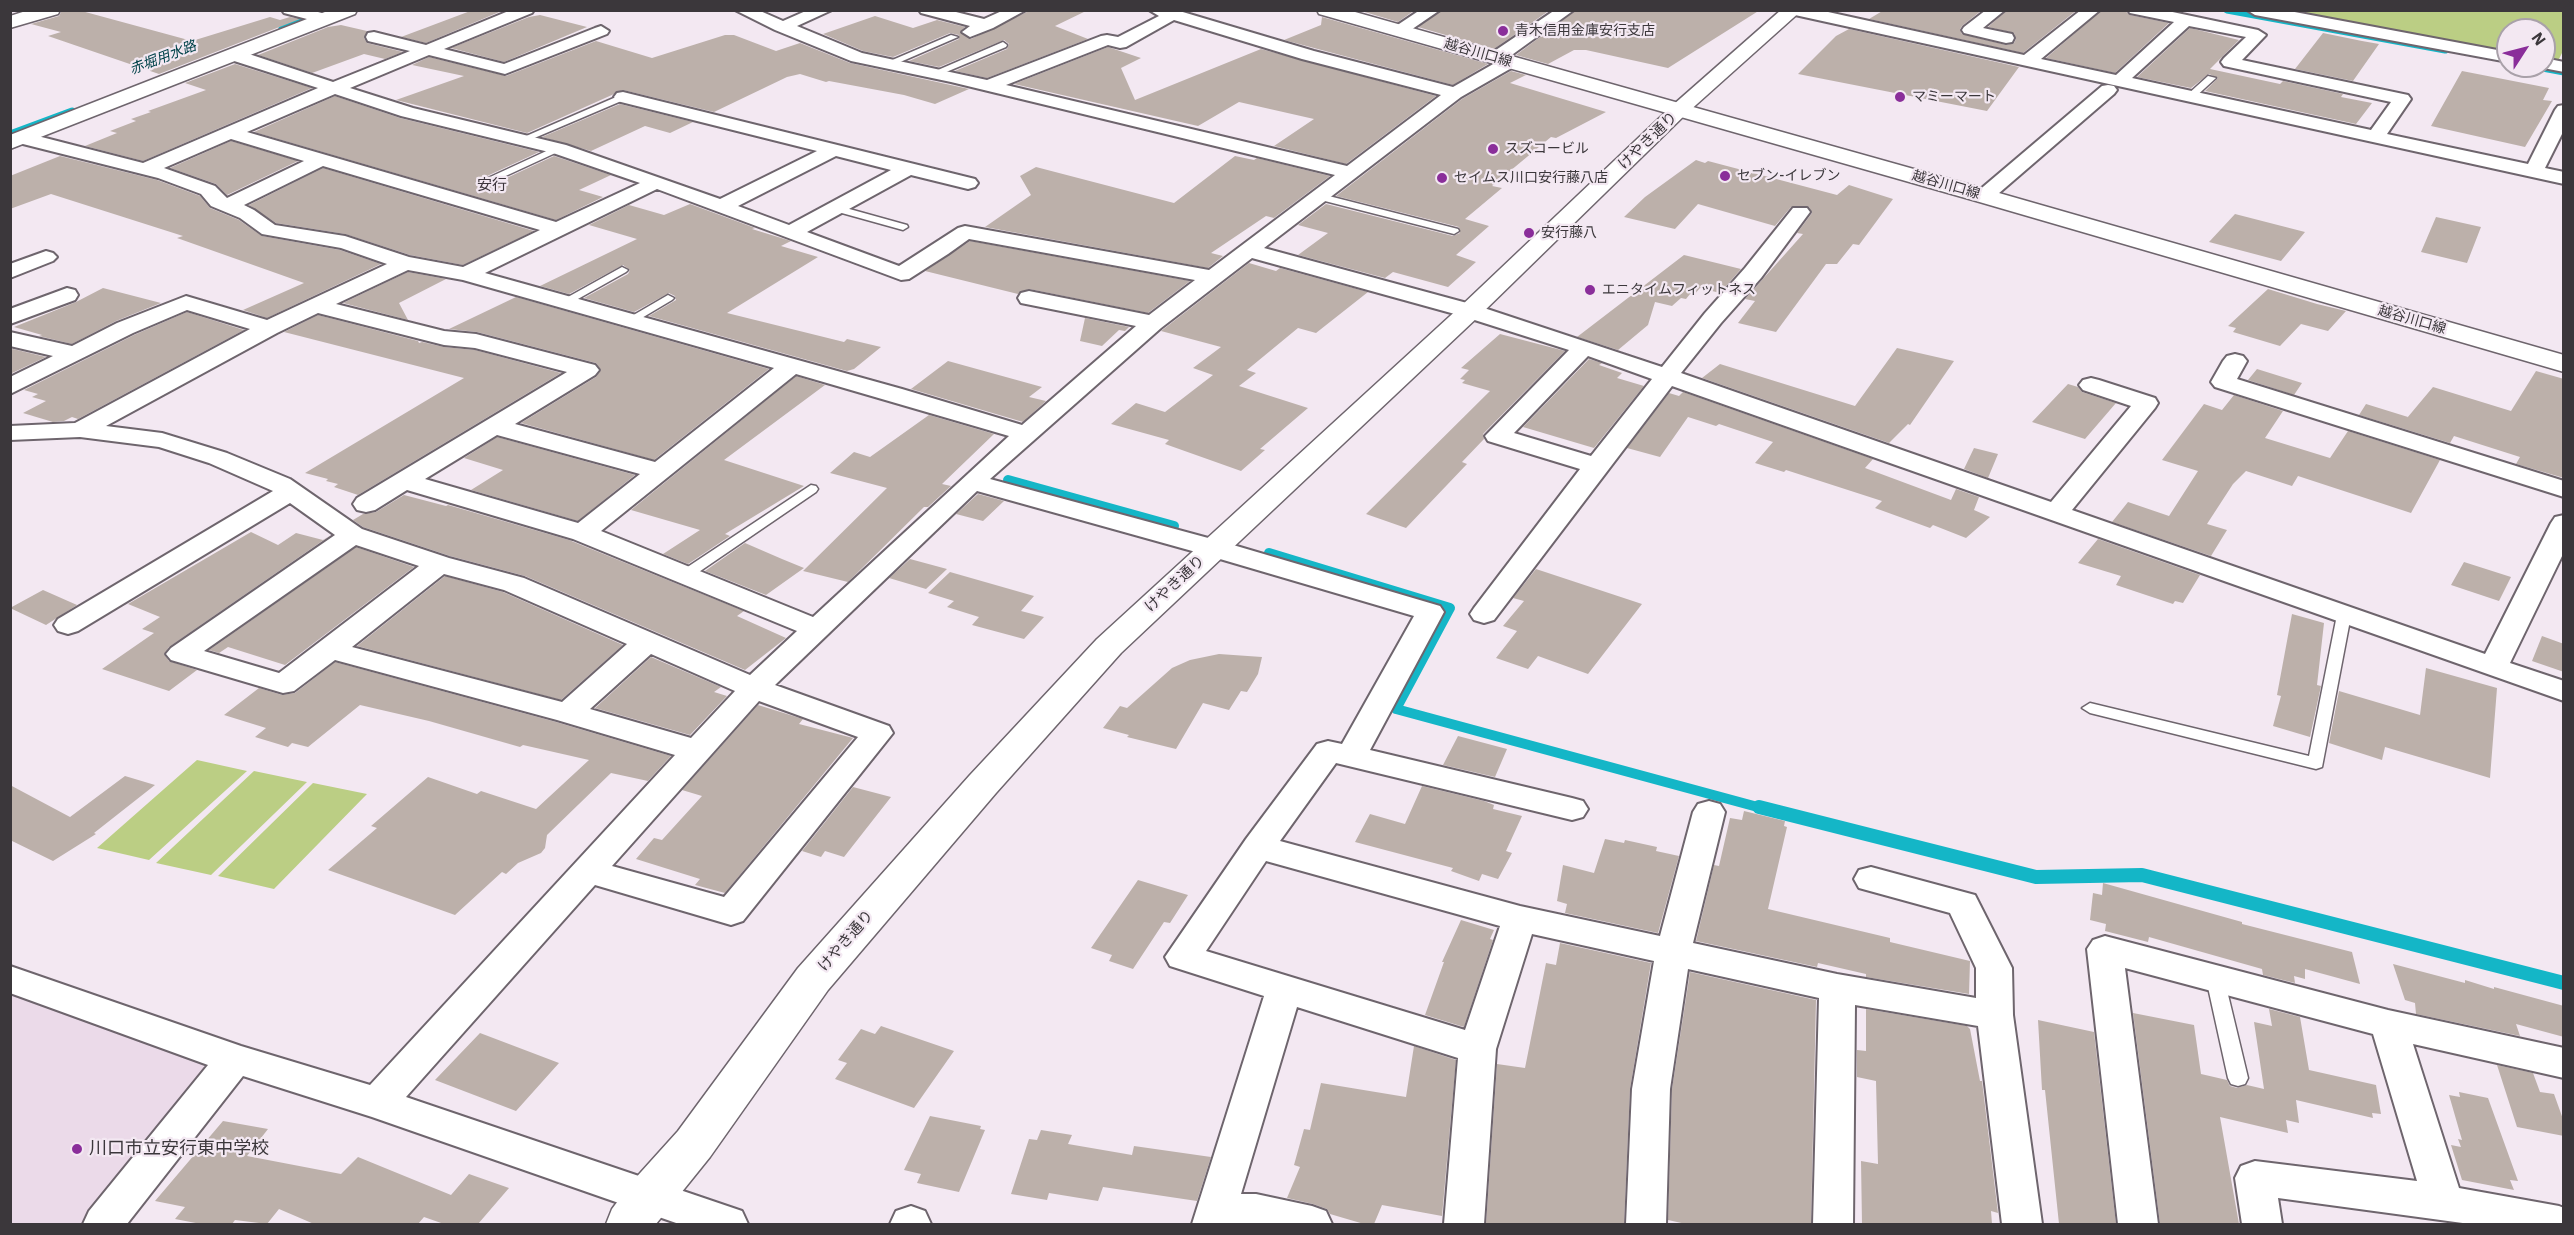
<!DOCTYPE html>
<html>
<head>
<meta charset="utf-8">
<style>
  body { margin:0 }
  #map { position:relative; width:2574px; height:1235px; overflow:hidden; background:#f3e8f2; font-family:"IBM Plex Sans",sans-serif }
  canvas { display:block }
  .frame { position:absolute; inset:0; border:12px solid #3b373b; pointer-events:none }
  .north { position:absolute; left:2496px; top:18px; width:60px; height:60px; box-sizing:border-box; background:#f3e8f2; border:2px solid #a9a1a9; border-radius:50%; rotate:54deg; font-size:16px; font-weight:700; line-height:24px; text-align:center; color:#3b373b }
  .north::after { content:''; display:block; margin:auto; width:21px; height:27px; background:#8a2e9a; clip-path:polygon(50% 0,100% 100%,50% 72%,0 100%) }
</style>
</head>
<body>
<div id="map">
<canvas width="2574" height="1235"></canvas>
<div class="frame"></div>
<div class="north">N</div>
</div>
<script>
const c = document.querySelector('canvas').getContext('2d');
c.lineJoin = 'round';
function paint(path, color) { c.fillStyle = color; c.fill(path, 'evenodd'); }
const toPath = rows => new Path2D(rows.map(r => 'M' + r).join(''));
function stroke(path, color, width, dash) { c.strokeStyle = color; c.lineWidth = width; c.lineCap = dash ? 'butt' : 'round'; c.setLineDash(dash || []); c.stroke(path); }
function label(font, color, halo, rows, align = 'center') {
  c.font = font + ' "IBM Plex Sans","Noto Sans JP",sans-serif'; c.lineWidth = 4.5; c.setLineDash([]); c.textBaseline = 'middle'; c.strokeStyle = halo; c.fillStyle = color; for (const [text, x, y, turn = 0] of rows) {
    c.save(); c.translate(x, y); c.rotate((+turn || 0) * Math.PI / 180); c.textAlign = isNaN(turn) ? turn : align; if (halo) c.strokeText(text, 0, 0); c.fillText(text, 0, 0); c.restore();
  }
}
const built = toPath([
  [11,987,202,1055,205,1073,81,1224,11,1224]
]);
const green = toPath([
  [2272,11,2563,11,2563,51,2559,59,2544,60,2544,30,2508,30,2508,54],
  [197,760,247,771,149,860,97,848],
  [254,771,307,782,211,875,156,863],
  [313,783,367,794,274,889,218,876]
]);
const streamFar2 = toPath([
  [2227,10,2445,50],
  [282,29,326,10],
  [2532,66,2564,72],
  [10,134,72,111]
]);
const streamFar1 = toPath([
  [1008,480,1174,526],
  [1269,553,1450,608,1396,709,1765,809]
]);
const stream = toPath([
  [1759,807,2036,877,2142,875,2564,983]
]);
const building = toPath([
  [62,10,78,10,192,41,270,17,280,20,290,17,300,19,159,74,48,36,61,32,31,24,59,16],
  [473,10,504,10,426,43,401,37],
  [1031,10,1088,10,1055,26,1088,39,987,78,955,71,1007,49,1009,44,1004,40,939,67,909,61,959,39,959,35,950,33,893,57,863,51,823,34,875,16,913,28,937,20,965,27,960,32,971,39],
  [1358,10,1415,10,1398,22],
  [1442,10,1550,10,1494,49,1418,27],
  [1576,10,1760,10,1668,68,1586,50,1574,50,1548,64,1516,55],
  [1884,10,1982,10,1962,26,1960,29,1962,34,2006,45,2014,43,2016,39,2014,33,1988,27,2007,10,2077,10,2023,53,1869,19],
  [2102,10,2124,10,2130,15,2169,23,2115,73,2046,58],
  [540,15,587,27,504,62,451,48,529,17],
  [1322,17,1488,64,1453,85,1284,40,1321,25],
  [341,25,367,31,364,38,367,43,403,52,385,59,364,54,312,73,258,55,328,27],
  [2190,28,2239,40,2210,69,2280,84,2283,81,2343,94,2341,97,2372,103,2356,124,2205,91,2218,78,2209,74,2191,88,2137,77],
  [1849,29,2019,67,1987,111,1798,74,1836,36],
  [2323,33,2362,41,2379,44,2353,81,2295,69],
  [725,35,734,35,776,51,800,43,850,63,969,89,935,104,904,95,829,81,826,82,800,74,787,77,714,112,623,90,527,133,396,100,464,76,412,65,429,57,506,76,596,41,652,58],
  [1108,47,1141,58,1121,68,1135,100,1261,49,1436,96,1346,164,1274,146,1314,119,1239,102,1198,126,1014,84],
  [235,64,312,88,143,161,85,146,117,133,110,131,136,121,131,119,151,112,148,111,206,90,185,83],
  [1511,71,1526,75,1510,83,1606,112,1556,138,1551,137,1492,186,1502,188,1465,219,1489,226,1456,255,1476,262,1448,287,1393,272,1385,278,1298,255,1328,233,1298,225,1326,204,1453,236,1460,233,1459,227,1336,196,1462,99],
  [2462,71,2549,88,2543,100,2552,101,2525,147,2431,126],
  [335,96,400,118,539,152,487,176,488,180,498,182,554,156,611,175,579,190,603,197,556,220,254,132],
  [620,104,693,122,670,133,645,126,591,151,542,137],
  [231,141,298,161,227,195,216,184,170,168],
  [60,156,157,180,200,196,210,208,239,220,262,236,340,250,381,264,267,318,243,310,304,283,177,238,183,236,51,194,10,209,10,176],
  [1235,156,1254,160,1257,158,1330,176,1274,218,1266,216,1211,253,1223,256,1208,268,985,227,1031,195,1020,176,1036,167,1174,203],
  [1696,160,1705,163,1708,161,1837,195,1849,185,1893,199,1859,245,1853,244,1837,264,1826,264,1776,332,1738,323,1755,301,1745,299,1803,234,1797,233,1812,213,1809,207,1791,207,1775,226,1698,204,1675,229,1624,217,1645,197],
  [323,168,534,231,463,265,410,255,345,234,276,223,249,205],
  [690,204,755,228,752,229,791,241,781,246,818,257,727,313,844,342,847,339,881,347,854,369,847,371,649,316,676,300,675,296,669,293,634,312,584,298,628,274,630,270,623,265,569,294,540,286,637,239,589,225,629,205,664,215],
  [2235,214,2305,232,2281,261,2209,242],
  [2436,217,2481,227,2467,263,2421,252],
  [970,241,1190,281,1148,313,1029,289,1018,294,925,271],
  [1684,255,1741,269,1720,293,1700,288,1694,295,1690,294,1686,299,1681,298,1672,306,1655,302,1648,325,1618,350,1577,337],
  [1249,263,1276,271,1280,268,1368,292,1316,333,1298,328,1247,370,1256,373,1239,386,1308,408,1260,449,1265,450,1241,471,1165,444,1169,440,1111,424,1136,403,1165,412,1213,375,1193,368,1221,347,1161,331],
  [408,272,446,279,399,303,408,320,343,303],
  [103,288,161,303,116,321,72,344,39,336,42,335,14,327,76,302],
  [2268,289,2317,304,2346,311,2328,331,2301,324,2280,346,2233,332,2236,328,2228,326],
  [516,297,769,369,654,460,521,423,596,377,601,370,596,363,477,332,449,329],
  [187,312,244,330,78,419,72,417,64,421,53,422,23,413,46,401,32,397,38,394,24,390,134,335],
  [318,315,418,341,419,343,422,342,444,347,475,350,561,373,358,495,334,487,338,484,326,481,328,479,305,473,464,378,284,332],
  [1085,318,1129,327,1125,331,1119,330,1102,346,1080,341],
  [1500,334,1565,351,1483,434,1484,439,1462,462,1467,464,1406,528,1366,514,1490,391,1462,383,1465,380,1460,379,1469,370,1461,368],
  [1897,348,1954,361,1910,425,1908,424,1889,443,1702,378,1720,364,1855,406],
  [13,349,46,357,10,374,10,350],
  [1589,359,1602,363,1599,365,1622,373,1617,378,1644,386,1594,448,1523,427],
  [948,361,1042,387,1029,397,1046,401,1023,422,911,389],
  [2257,369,2302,383,2294,395,2248,380],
  [2536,371,2564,379,2564,478,2516,464,2520,457,2454,436,2450,443,2359,415,2366,404,2408,417,2407,418,2433,387,2511,411],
  [796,376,825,385,724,460,804,486,725,534,730,536,688,564,663,554,700,530,631,510],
  [2068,384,2078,387,2082,392,2116,403,2085,439,2032,422],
  [1683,392,1873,459,1865,468,1951,500,1956,489,1979,497,1974,510,1990,517,1966,538,1933,525,1930,528,1875,508,1882,501,1786,470,1784,472,1755,463,1773,442,1719,424,1716,426,1688,417,1660,457,1627,448,1669,393,1679,396],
  [2234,395,2283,411,2265,438,2330,458,2348,431,2440,460,2411,513,2298,476,2292,486,2246,471,2233,484,2207,524,2227,530,2211,556,2112,522,2128,502,2169,516,2198,471,2162,460,2204,404,2222,410],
  [929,415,994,434,942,484,951,486,928,507,924,507,848,582,803,571,887,488,830,473,854,452,870,457],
  [497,437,635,475,578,521,471,490,503,470,464,458],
  [1974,448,1998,454,1988,478,1964,469],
  [978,494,1004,501,983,521,956,514],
  [404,495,446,506,448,505,569,540,744,611,737,616,786,638,745,670,525,576,450,556,363,527,353,520,363,514,376,512],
  [251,532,278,545,296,533,323,540,331,535,169,647,164,654,169,661,197,670,169,691,102,669,154,633,142,629,160,617,128,604],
  [2098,539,2200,575,2183,603,2175,601,2173,604,2116,585,2121,576,2078,563],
  [745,543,782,559,804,568,766,595,705,571],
  [356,547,414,567,285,665,228,647,219,653,209,650],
  [910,559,947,569,926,589,889,578],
  [2464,562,2511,577,2499,601,2451,585],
  [1536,569,1642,604,1588,674,1538,656,1528,669,1496,658,1517,631,1503,626,1524,601,1513,598],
  [950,572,1034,596,1021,611,1044,617,1024,639,972,625,979,617,947,607,954,601,928,593],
  [445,576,503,592,623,645,561,700,357,646],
  [43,590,77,605,46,625,10,608],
  [2292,614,2324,623,2317,685,2321,686,2310,737,2273,726,2281,696,2277,695],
  [2542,636,2564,644,2564,672,2532,661],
  [1219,654,1262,657,1258,674,1247,692,1241,691,1229,710,1203,703,1176,749,1127,737,1129,735,1103,728,1120,706,1127,708,1172,668,1190,660],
  [651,657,721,687,714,692,727,696,690,735,595,708],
  [335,662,556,722,671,756,648,781,611,773,547,835,545,848,541,853,518,863,506,874,502,872,455,915,328,870,377,828,371,826,428,777,477,794,481,791,536,809,589,760,523,745,520,747,429,721,360,705,308,747,292,743,288,747,255,737,266,728,224,715,259,688,282,695,295,693],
  [2426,668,2497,688,2490,778,2385,747,2382,760,2329,743,2339,691,2420,715],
  [758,705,803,719,799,724,853,738,725,893,695,885,700,879,636,859,654,838,662,840,702,796,682,790],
  [1458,736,1507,749,1495,777,1443,765],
  [125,776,155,785,94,833,96,834,53,861,10,840,10,785,70,817],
  [1422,786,1484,801,1494,805,1493,809,1522,816,1506,851,1512,853,1498,879,1482,874,1479,881,1451,871,1453,868,1355,842,1370,814,1405,824],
  [853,787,891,797,844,857,825,851,821,857,802,851],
  [1744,811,1785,821,1784,826,1787,827,1768,909,1890,938,1890,942,1970,961,1969,994,1866,977,1866,974,1818,963,1817,967,1696,941,1714,865,1719,866,1730,818,1742,820],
  [1605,839,1624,843,1625,840,1657,847,1656,851,1679,856,1658,933,1565,913,1567,904,1557,901,1563,865,1594,873],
  [1138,880,1188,895,1170,923,1164,922,1133,969,1109,961,1112,955,1091,948],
  [2103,883,2242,922,2242,924,2352,952,2360,984,2305,969,2305,979,2294,976,2295,983,2263,975,2262,969,2149,937,2148,942,2105,931,2106,924,2090,920,2093,893,2102,895],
  [1461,920,1494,930,1490,939,1493,940,1464,1027,1425,1015,1444,962,1442,962],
  [1560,943,1651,963,1630,1089,1624,1224,1486,1224,1497,1064,1525,1068,1546,963,1556,965],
  [2393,964,2465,983,2465,980,2494,989,2494,987,2564,1006,2564,1037,2516,1024,2520,1036,2416,1014,2415,1003,2405,1000],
  [1690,972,1816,1000,1811,1224,1686,1224,1668,1220,1672,1089],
  [1866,1009,1967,1026,1970,1029,1980,1081,1982,1081,1998,1213,1991,1211,1992,1224,1862,1224,1861,1161,1878,1164,1876,1081,1857,1077,1857,1050,1866,1051],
  [2269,1009,2300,1017,2309,1070,2376,1085,2381,1114,2372,1113,2373,1118,2296,1100,2299,1123,2286,1120,2288,1133,2220,1117,2239,1224,2160,1224,2133,1013,2194,1025,2201,1074,2227,1080,2230,1086,2237,1088,2247,1085,2264,1089,2254,1022,2272,1026],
  [2038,1020,2094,1032,2116,1224,2059,1224,2045,1090,2042,1090],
  [881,1026,954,1051,914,1108,835,1079,847,1063,838,1060,861,1029,875,1034],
  [480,1033,559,1063,516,1111,435,1080],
  [1414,1046,1456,1060,1442,1216,1382,1205,1374,1224,1364,1224,1330,1214,1327,1209,1313,1204,1287,1198,1300,1167,1294,1165,1304,1129,1310,1130,1321,1083,1406,1097],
  [2497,1065,2533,1073,2540,1092,2554,1094,2564,1122,2564,1136,2517,1127],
  [2459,1092,2488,1098,2518,1181,2510,1180,2514,1190,2462,1180,2451,1145,2461,1147,2458,1139,2462,1140,2449,1095,2460,1097],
  [930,1116,981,1126,980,1129,985,1130,959,1192,917,1183,921,1174,904,1170],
  [223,1121,268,1129,247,1156,341,1174,358,1157,451,1195,469,1174,509,1188,478,1224,444,1224,424,1217,418,1224,314,1224,279,1209,267,1224,235,1220,232,1224,201,1224,175,1219,185,1207,155,1201],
  [1041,1130,1072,1135,1068,1144,1132,1155,1134,1146,1211,1157,1197,1201,1103,1187,1098,1201,1049,1193,1047,1200,1011,1194,1029,1139,1037,1140]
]);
const service = toPath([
  [951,35,958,37,891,66,883,64,951,35],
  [1003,42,1007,45,1006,47,939,75,931,73,1003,42],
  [2208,76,2216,78,2193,99,2187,99,2187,95,2208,76],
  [623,94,626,95,626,99,525,142,517,140,623,94],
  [555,147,564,149,497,180,488,178,555,147],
  [1321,194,1458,229,1459,231,1454,234,1317,199,1317,195,1321,194],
  [835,205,907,225,908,227,903,230,831,210,831,206,835,205],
  [622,267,628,270,626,272,569,304,565,305,559,302,622,267],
  [668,295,674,298,672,300,635,322,627,322,625,320,668,295],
  [811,485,816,486,818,489,816,492,690,578,680,578,678,575,680,572,811,485],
  [2344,611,2351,615,2322,767,2316,769,2090,713,2082,708,2090,703,2309,756,2337,615,2344,611],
  [2215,971,2222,973,2224,978,2248,1078,2245,1084,2238,1086,2231,1084,2228,1078,2206,978,2208,973,2215,971]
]);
const minor = toPath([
  [282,10,311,10,332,16,334,19,326,24,284,13,282,10],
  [511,10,534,10,532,13,444,49,504,64,595,28,601,26,609,31,607,34,505,74,429,55,350,88,413,108,566,145,720,199,817,151,617,101,614,97,617,93,623,92,975,179,978,183,975,187,968,189,911,175,807,232,899,266,958,228,965,226,1209,270,1335,175,951,82,851,61,775,30,735,10,758,10,783,21,808,10,832,10,797,26,862,53,987,80,1101,36,1107,35,1118,37,1159,16,1149,10,1176,10,1314,51,1453,87,1495,63,1488,58,1490,54,1555,10,1574,10,1509,57,1515,58,1518,62,1515,66,1461,97,1264,248,1478,306,1662,367,1705,313,1745,268,1793,208,1807,208,1810,212,1807,216,1761,278,1721,323,1681,373,2051,502,2131,406,2083,390,2079,385,2083,380,2091,378,2099,380,2155,398,2158,403,2155,408,2072,510,2485,654,2551,523,2555,517,2564,515,2564,552,2510,663,2564,681,2564,701,1672,386,1494,620,1484,623,1474,620,1470,614,1474,608,1580,469,1488,441,1485,436,1569,350,1462,316,1252,258,1161,328,990,479,1223,542,1440,606,1444,612,1370,750,1572,798,1583,801,1588,809,1583,817,1572,820,1336,763,1280,841,1520,906,1660,936,1693,812,1698,804,1709,801,1720,804,1725,812,1693,943,1837,974,1976,998,1976,968,1950,913,1859,888,1854,879,1859,870,1871,867,1975,895,2012,968,2013,1015,2042,1224,2002,1224,1978,1026,1855,1005,1853,1224,1813,1224,1819,998,1688,969,1670,1089,1666,1224,1626,1224,1632,1089,1654,961,1532,934,1496,1049,1484,1224,1444,1224,1458,1058,1297,1007,1241,1194,1256,1194,1312,1206,1326,1211,1332,1224,1192,1224,1264,996,1170,966,1165,957,1246,839,1317,744,1328,741,1342,744,1414,616,1203,554,977,491,775,685,889,726,893,733,743,921,731,925,595,885,406,1097,742,1211,748,1224,679,1224,372,1117,243,1076,127,1224,83,1224,89,1211,208,1065,10,993,10,966,241,1046,370,1085,675,755,557,720,335,660,294,691,283,693,171,660,166,654,171,648,335,535,290,503,78,631,68,634,58,631,54,625,58,619,273,491,209,463,159,447,80,437,10,440,10,426,75,423,250,329,187,310,133,333,10,394,10,377,53,356,10,346,10,332,72,346,117,323,186,296,267,320,387,264,341,248,262,234,240,218,211,206,201,194,158,178,15,142,13,138,15,134,22,132,143,163,318,88,228,59,226,55,228,51,240,51,333,82,410,51,368,41,366,37,368,33,374,32,426,45,511,10],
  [1174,20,1302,59,1441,95,1347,166,1006,85,1108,45,1120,48,1126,47,1174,20],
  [335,94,401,116,553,153,640,183,556,222,247,132,335,94],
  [231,139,304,161,227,198,215,186,164,168,231,139],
  [836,156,891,170,789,225,738,206,836,156],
  [323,166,540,230,463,267,409,257,345,236,275,225,254,210,244,205,323,166],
  [657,189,901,280,909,279,948,254,969,239,1195,280,1149,315,1029,291,1021,293,1018,298,1021,303,1136,326,1022,425,902,389,485,273,657,189],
  [408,270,463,280,774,368,655,462,515,424,595,375,599,370,595,365,476,334,444,331,336,304,408,270],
  [318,313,444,345,475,348,567,372,357,498,353,504,357,510,366,512,375,510,407,490,573,539,797,631,750,675,524,578,449,558,362,529,290,479,227,453,162,433,106,426,277,333,318,313],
  [1588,356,1652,379,1591,456,1514,433,1588,356],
  [796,374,1009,436,813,617,601,531,796,374],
  [497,435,640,474,578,523,425,479,497,435],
  [356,545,419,566,279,673,204,651,356,545],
  [444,574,504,590,627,644,562,702,352,647,444,574],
  [651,654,735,691,691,738,590,709,651,654],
  [759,701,858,737,724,897,612,866,759,701],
  [1266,861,1500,926,1465,1030,1206,951,1266,861],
  [919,10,948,10,984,19,1004,10,1026,10,993,28,970,37,962,32,970,26,921,13,919,10],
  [1420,10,1440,10,1405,34,1393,34,1391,31,1393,28,1420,10],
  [1787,10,1819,10,2024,55,2081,10,2100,10,2041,59,2116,75,2174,22,2130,13,2128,10,2163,10,2258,30,2266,35,2242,60,2408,95,2411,99,2387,134,2528,164,2555,110,2558,106,2564,105,2564,130,2545,168,2564,172,2564,184,1795,15,1787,10],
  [2189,26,2246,37,2224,58,2221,62,2224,66,2391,102,2371,130,2132,78,2189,26],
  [1986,10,2005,10,1983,28,2012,34,2014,38,2012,42,2006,43,1964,33,1962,30,1964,27,1986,10],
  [2247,10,2284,10,2508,52,2508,62,2255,15,2247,10],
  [2544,58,2564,62,2564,72,2538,67,2544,66,2544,58],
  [2108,85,2114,86,2117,90,2114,94,1991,200,1977,200,1974,196,1977,192,2102,86,2108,85],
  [46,251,53,253,57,257,53,261,10,278,10,264,46,251],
  [67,288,75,290,78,295,75,300,10,324,10,309,67,288],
  [2235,354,2243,356,2247,361,2237,379,2564,481,2564,497,2215,387,2211,382,2223,361,2227,356,2235,354],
  [2105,936,2388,1010,2564,1048,2564,1078,2413,1044,2459,1188,2559,1206,2564,1208,2564,1224,2470,1224,2278,1198,2282,1224,2242,1224,2235,1178,2241,1166,2255,1161,2417,1181,2373,1034,2125,968,2158,1224,2118,1224,2087,949,2093,940,2105,936],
  [911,1206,925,1211,931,1224,890,1224,896,1211,911,1206]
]);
const tertiary = toPath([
  [330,10,357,10,355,14,10,149,10,135,330,10],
  [1781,10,1802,10,1687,113,1479,316,1121,653,996,793,828,990,710,1157,656,1224,606,1224,612,1209,632,1182,678,1131,798,968,970,775,1097,639,1461,306,1673,105,1781,10]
]);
const secondary = toPath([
  [29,10,60,10,58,14,10,28,10,16,29,10],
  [1317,10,1348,10,1992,191,2564,355,2564,372,1976,201,1319,14,1317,10]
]);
const markers = [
  [1503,31,6,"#8a2e9a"],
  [1900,97,6,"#8a2e9a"],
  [1493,149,6,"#8a2e9a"],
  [1725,176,6,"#8a2e9a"],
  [1442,178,6,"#8a2e9a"],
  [1529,233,6,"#8a2e9a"],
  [1590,290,6,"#8a2e9a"],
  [77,1149,6,"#8a2e9a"]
];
const farPoinames = [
  ["青木信用金庫安行支店",1515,31],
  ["マミーマート",1912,97],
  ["スズコービル",1505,149],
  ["セブン-イレブン",1737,176],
  ["セイムス川口安行藤八店",1454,178],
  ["安行藤八",1541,233],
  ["エニタイムフィットネス",1602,290]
];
const farStreetnames = [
  ["越谷川口線",1478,53,16],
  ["越谷川口線",1946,185,16],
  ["越谷川口線",2412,320,16]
];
const farWaternames = [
  ["赤堀用水路",163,58,-21]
];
const streetNames = [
  ["けやき通り",1648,141,-44],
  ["けやき通り",1175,584,-43],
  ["けやき通り",846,941,-49]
];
const farQuarternames = [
  ["安行",492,186]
];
const nearPoinames = [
  ["川口市立安行東中学校",89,1149]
];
paint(built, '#ebdae9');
paint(green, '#bbce84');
stroke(streamFar2, '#14b6c7', 7);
stroke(streamFar1, '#14b6c7', 10);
stroke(stream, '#14b6c7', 14);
paint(building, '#bcb0aa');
stroke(service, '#6e656d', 3);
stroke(minor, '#6e656d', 4);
stroke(tertiary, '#6e656d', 3);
stroke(secondary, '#6e656d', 3);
paint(service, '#fff');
paint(minor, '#fff');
paint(tertiary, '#fff');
paint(secondary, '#fff');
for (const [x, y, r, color] of markers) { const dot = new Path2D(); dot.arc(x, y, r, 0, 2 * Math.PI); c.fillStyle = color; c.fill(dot); stroke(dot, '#f3e8f2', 2); }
label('14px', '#3b373b', '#f3e8f2', farPoinames, 'left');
label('14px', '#3b373b', '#f3e8f2', farStreetnames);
label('italic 14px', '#004249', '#f3e8f2', farWaternames);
label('15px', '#3b373b', '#f3e8f2', streetNames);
label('15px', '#3c343b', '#f3e8f2', farQuarternames);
label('18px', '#3b373b', '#f3e8f2', nearPoinames, 'left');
</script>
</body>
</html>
